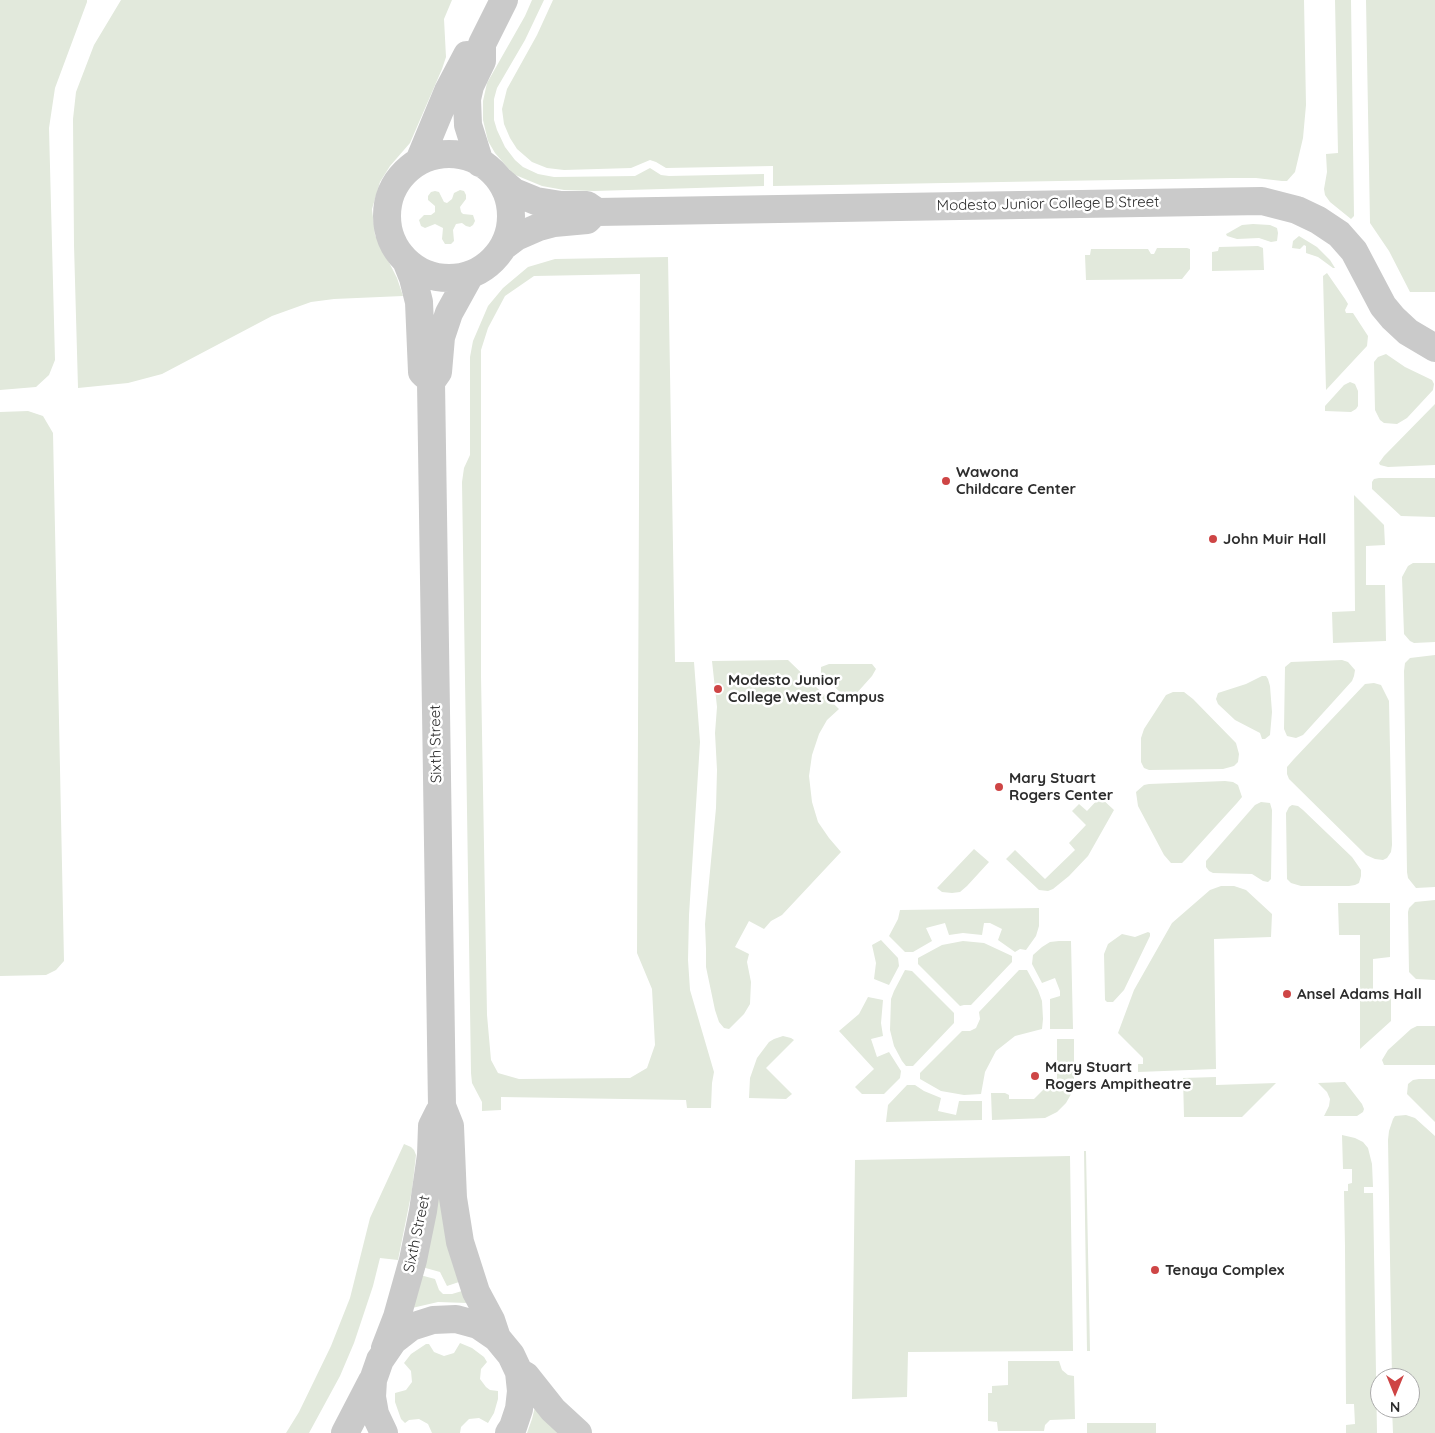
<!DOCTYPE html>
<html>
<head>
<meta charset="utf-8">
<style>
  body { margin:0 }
  #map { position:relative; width:1435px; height:1433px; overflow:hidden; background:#fff; font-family:Quicksand,sans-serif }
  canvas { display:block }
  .north { position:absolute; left:1370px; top:1368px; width:50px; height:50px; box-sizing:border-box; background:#fff; border:1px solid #ababab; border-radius:50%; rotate:180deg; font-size:14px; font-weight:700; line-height:20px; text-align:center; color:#2d2d2d }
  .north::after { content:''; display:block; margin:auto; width:18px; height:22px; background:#ce4545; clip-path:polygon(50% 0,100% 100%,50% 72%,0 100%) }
</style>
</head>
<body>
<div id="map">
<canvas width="1435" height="1433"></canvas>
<div class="north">N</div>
</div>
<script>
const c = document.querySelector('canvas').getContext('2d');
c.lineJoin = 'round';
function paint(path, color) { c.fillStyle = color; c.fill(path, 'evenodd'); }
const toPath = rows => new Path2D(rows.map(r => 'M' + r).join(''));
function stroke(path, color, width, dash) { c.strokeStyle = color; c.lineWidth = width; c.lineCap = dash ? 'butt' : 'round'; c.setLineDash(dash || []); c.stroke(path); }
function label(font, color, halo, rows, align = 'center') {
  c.font = font + ' Quicksand,sans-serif'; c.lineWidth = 5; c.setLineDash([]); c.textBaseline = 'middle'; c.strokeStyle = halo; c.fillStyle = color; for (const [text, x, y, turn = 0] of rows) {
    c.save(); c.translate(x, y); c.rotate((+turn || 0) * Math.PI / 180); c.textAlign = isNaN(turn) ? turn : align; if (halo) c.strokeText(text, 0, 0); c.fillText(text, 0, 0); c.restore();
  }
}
const green = toPath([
  [0,0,87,0,87,2,55,88,49,128,55,360,49,375,36,387,0,390],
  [121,0,452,0,444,19,446,57,442,69,410,143,390,166,380,182,372,209,375,235,397,278,403,296,334,299,311,302,272,316,162,374,128,383,78,388,74,245,73,119,76,92,94,45],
  [532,0,544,0,525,40,497,88,494,99,494,120,497,130,505,147,515,160,523,167,538,174,554,177,635,176,650,168,661,175,669,176,764,174,764,186,594,191,564,190,542,186,513,174,495,153,488,141,483,120,483,101,487,83,525,16],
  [553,0,1304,0,1306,105,1303,138,1295,172,1287,181,1282,181,1256,178,1231,178,773,186,773,166,666,168,656,162,650,160,631,168,564,170,547,168,532,162,517,149,510,138,504,124,502,109,507,89,537,35],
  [1335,0,1351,0,1354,216,1351,219,1330,202,1325,195,1324,189,1327,172,1326,154,1338,153],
  [1366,0,1435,0,1435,292,1410,292,1389,251,1370,223],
  [460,190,464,191,466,195,466,199,460,207,461,212,463,214,473,215,475,221,473,225,470,227,466,226,462,223,456,224,453,230,454,241,451,244,445,244,442,239,443,228,435,224,425,228,421,226,419,220,424,215,431,215,435,212,435,206,428,200,428,196,431,192,435,191,439,192,444,202,447,203,452,199,454,193],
  [1253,224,1270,225,1277,228,1278,233,1277,241,1271,242,1259,238,1237,239,1227,236,1226,234,1228,233,1242,225],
  [1299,236,1317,247,1330,260,1335,268,1333,268,1318,257,1306,253,1306,246,1304,245,1300,249,1292,248,1293,241],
  [1219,247,1258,246,1263,248,1264,270,1212,271,1212,252,1218,251],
  [1157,248,1187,248,1190,249,1190,269,1182,279,1086,280,1085,255,1090,255,1091,249,1148,249,1151,254,1154,254],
  [668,257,675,662,694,662,700,742,689,915,688,960,690,990,714,1072,712,1083,711,1108,687,1108,686,1100,501,1097,501,1110,482,1111,482,1102,472,1083,471,1073,462,482,464,468,470,455,470,357,473,341,488,306,503,288,528,267,555,259],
  [640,274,637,953,652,989,655,1045,647,1068,630,1078,519,1079,498,1073,491,1060,487,1015,481,676,481,350,488,328,505,296,534,276],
  [1327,273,1345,299,1348,304,1345,310,1346,313,1353,313,1368,336,1367,346,1326,390,1323,276],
  [1386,354,1405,367,1432,380,1434,384,1433,390,1407,418,1397,424,1384,423,1380,420,1375,410,1374,362,1378,357],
  [1350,382,1355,384,1358,391,1358,406,1356,409,1351,412,1325,411,1325,406,1344,385],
  [1435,404,1435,465,1388,467,1380,465,1379,463,1384,456],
  [28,411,43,416,53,433,64,961,56,970,46,975,0,976,0,412],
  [1379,478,1435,478,1435,517,1401,516,1372,489,1372,482,1374,479],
  [1354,495,1384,525,1385,545,1366,546,1366,585,1385,585,1386,641,1333,643,1332,612,1355,611],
  [1413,563,1435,563,1435,642,1414,643,1410,641,1404,634,1402,577,1408,566],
  [1435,655,1435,887,1416,888,1408,878,1407,872,1404,671,1405,663,1410,658],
  [788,660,839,709,827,720,819,734,812,755,809,776,812,802,818,822,829,838,841,852,782,915,771,921,764,929,749,921,735,947,749,954,747,962,751,982,750,1004,744,1014,729,1029,724,1028,719,1022,715,1010,706,967,706,949,705,924,716,808,717,770,715,733,717,707,712,661],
  [1342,660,1348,662,1355,670,1354,676,1352,681,1303,735,1296,738,1287,736,1284,729,1285,667,1291,662],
  [829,664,872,664,876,669,872,676,855,695,848,697,842,694,821,674,821,667],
  [1262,676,1266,676,1268,679,1270,686,1272,712,1270,735,1265,739,1262,739,1260,733,1235,720,1218,704,1216,699,1218,693,1246,684],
  [1374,683,1381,685,1389,701,1392,845,1391,852,1387,858,1383,860,1375,859,1366,855,1289,779,1287,774,1287,767,1294,759,1365,684],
  [1173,692,1184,692,1193,699,1236,743,1239,754,1238,762,1234,766,1223,769,1149,770,1144,768,1141,762,1141,738,1144,729,1166,695],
  [1225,781,1233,782,1238,785,1242,797,1237,803,1187,858,1182,863,1171,863,1164,855,1138,806,1136,792,1144,785,1149,784],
  [1100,797,1114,810,1088,856,1069,876,1053,889,1048,891,1039,890,1006,859,1015,850,1045,879,1075,850,1069,843,1086,825,1072,811,1079,804,1087,811],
  [1261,802,1270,803,1272,810,1271,879,1268,882,1263,881,1252,874,1213,873,1209,871,1206,867,1206,861,1255,805],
  [1292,805,1298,806,1303,810,1352,857,1361,870,1361,876,1359,883,1355,885,1349,886,1301,886,1291,883,1287,879,1286,813,1289,807],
  [974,849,989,862,967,886,960,892,952,893,942,892,937,888],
  [1221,886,1234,886,1246,890,1272,914,1271,937,1214,939,1216,1069,1138,1072,1138,1064,1143,1064,1143,1058,1118,1033,1134,990,1172,923,1210,890],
  [1435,900,1435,980,1416,979,1409,972,1408,912,1409,908,1415,902],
  [1338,903,1390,903,1390,957,1373,959,1373,998,1391,997,1391,1021,1360,1049,1360,935,1339,935],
  [1039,908,1039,926,1036,936,1026,950,1020,949,1015,952,998,940,1002,929,990,923,984,923,982,935,963,933,949,935,945,923,926,928,932,941,913,952,905,952,889,936,898,919,900,910],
  [1148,932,1150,933,1150,936,1124,990,1113,1002,1107,1002,1105,1000,1104,954,1108,944,1122,934,1135,937],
  [881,940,898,958,899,966,889,985,874,979,876,963,872,945],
  [963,941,984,943,1012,956,1012,962,971,1005,964,1005,960,1006,918,964,918,958,942,945],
  [1059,941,1071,941,1073,1029,1050,1029,1050,999,1060,996,1060,991,1055,978,1042,983,1032,964,1033,955,1042,947,1050,942],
  [905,970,912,971,954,1013,954,1023,913,1066,906,1066,902,1061,894,1046,890,1030,891,999,894,991],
  [1019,970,1027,970,1038,990,1042,1001,1043,1019,1042,1029,1015,1036,996,1051,985,1072,981,1094,964,1095,941,1091,920,1079,920,1073,962,1031,970,1031,976,1028,980,1019,979,1012],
  [868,997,883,1000,881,1023,883,1036,871,1039,877,1057,889,1052,901,1071,900,1078,884,1094,862,1094,855,1087,874,1069,839,1031,859,1014],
  [1417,1026,1435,1026,1435,1065,1384,1065,1382,1060,1388,1050,1411,1029],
  [783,1036,791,1038,794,1040,766,1068,792,1094,786,1099,749,1098,750,1078,757,1058,769,1042,774,1039],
  [1057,1039,1074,1039,1074,1089,1066,1103,1057,1112,1045,1118,992,1120,991,1093,1005,1093,1009,1095,1009,1099,1034,1099,1050,1083,1057,1083],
  [1216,1077,1216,1085,1276,1083,1242,1117,1184,1117,1183,1078],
  [1419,1079,1435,1079,1435,1122,1407,1094,1408,1084,1413,1080],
  [1345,1082,1362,1104,1364,1109,1363,1112,1357,1116,1324,1116,1329,1106,1330,1099,1327,1092,1318,1083],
  [907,1085,915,1085,924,1091,941,1098,938,1111,956,1115,959,1101,982,1101,982,1120,886,1122,888,1105],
  [1406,1115,1415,1118,1435,1136,1435,1433,1393,1433,1392,1408,1410,1408,1410,1378,1392,1378,1388,1140,1389,1131,1393,1119,1395,1116],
  [1342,1135,1355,1138,1363,1142,1368,1148,1372,1164,1373,1187,1364,1187,1364,1193,1373,1193,1377,1433,1346,1433,1346,1425,1355,1424,1354,1404,1346,1404,1345,1247,1344,1191,1348,1191,1348,1184,1352,1183,1352,1169,1343,1169],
  [404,1144,411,1147,414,1150,416,1155,412,1190,398,1260,380,1258,373,1286,354,1343,340,1376,309,1433,286,1433,299,1412,331,1346,350,1298,370,1218],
  [1084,1151,1086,1151,1090,1351,1087,1351],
  [1070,1156,1073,1351,908,1352,907,1397,852,1399,855,1160],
  [439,1191,459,1282,447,1286,440,1272,422,1267],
  [420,1275,435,1279,439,1290,443,1294,452,1294,462,1291,467,1303,438,1302,412,1308],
  [460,1343,472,1348,484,1357,487,1362,481,1369,480,1379,486,1387,490,1390,498,1391,498,1399,494,1413,488,1423,479,1418,469,1419,461,1427,460,1433,432,1433,428,1424,419,1419,409,1420,405,1423,401,1419,395,1402,395,1393,406,1390,412,1382,411,1371,404,1363,411,1354,426,1344,429,1344,434,1352,444,1356,454,1353],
  [1008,1361,1059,1361,1062,1370,1068,1375,1074,1376,1075,1419,1050,1420,1045,1425,1044,1431,998,1431,997,1422,988,1421,988,1393,992,1393,992,1386,1008,1385],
  [535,1407,562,1433,527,1433,532,1419],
  [1087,1423,1156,1423,1156,1433,1087,1433]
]);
const minor = toPath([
  '387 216a62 62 0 1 1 124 0a62 62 0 1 1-124 0Z',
  [419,161,448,91,467,55],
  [480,163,468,125,467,99,470,86,482,61,482,44,504,0],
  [501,181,514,192,536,201,561,205,587,205,597,212,1262,201,1297,210,1318,220,1339,234,1354,251,1383,306,1393,318,1408,332,1435,348],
  [504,246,516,237,539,227,554,223,587,220,590,217],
  [407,263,413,278,419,302,422,372,425,375],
  [470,275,449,313,441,337,438,372,431,382,442,1106,450,1126,453,1198,460,1242,476,1292,491,1320,497,1338],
  [385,1348,397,1317,413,1260,423,1211,431,1155,432,1126,439,1112],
  [519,1372,526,1376,553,1410,578,1433],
  [345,1433,372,1381],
  [384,1433,375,1414,372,1397,373,1380,380,1360,393,1341,411,1327,433,1320,456,1319,478,1325,497,1338,511,1355,519,1372,521,1391,519,1409,513,1427,509,1433]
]);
const markers = [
  [946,481,5,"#ce4545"],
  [1213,539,5,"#ce4545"],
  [718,689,5,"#ce4545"],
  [999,787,5,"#ce4545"],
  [1287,994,5,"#ce4545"],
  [1035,1076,5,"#ce4545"],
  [1155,1270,5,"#ce4545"]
];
const streetNames = [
  ["Modesto Junior College B Street",1048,204,-1],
  ["Sixth Street",436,744,-91],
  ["Sixth Street",417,1234,-78]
];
const poiNames = [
  ["Wawona",956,472],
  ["Childcare Center",956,489],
  ["John Muir Hall",1223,539],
  ["Modesto Junior",728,680],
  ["College West Campus",728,697],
  ["Mary Stuart",1009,778],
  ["Rogers Center",1009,795],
  ["Ansel Adams Hall",1297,994],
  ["Mary Stuart",1045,1067],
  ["Rogers Ampitheatre",1045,1084],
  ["Tenaya Complex",1165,1270]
];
paint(green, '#e2e9dc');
stroke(minor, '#cacaca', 28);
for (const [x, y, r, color] of markers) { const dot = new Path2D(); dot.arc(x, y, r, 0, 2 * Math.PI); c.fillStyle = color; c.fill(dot); stroke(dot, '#fff', 2); }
label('15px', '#2d2d2d', '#fff', streetNames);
label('bold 15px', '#2d2d2d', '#fff', poiNames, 'left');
</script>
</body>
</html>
